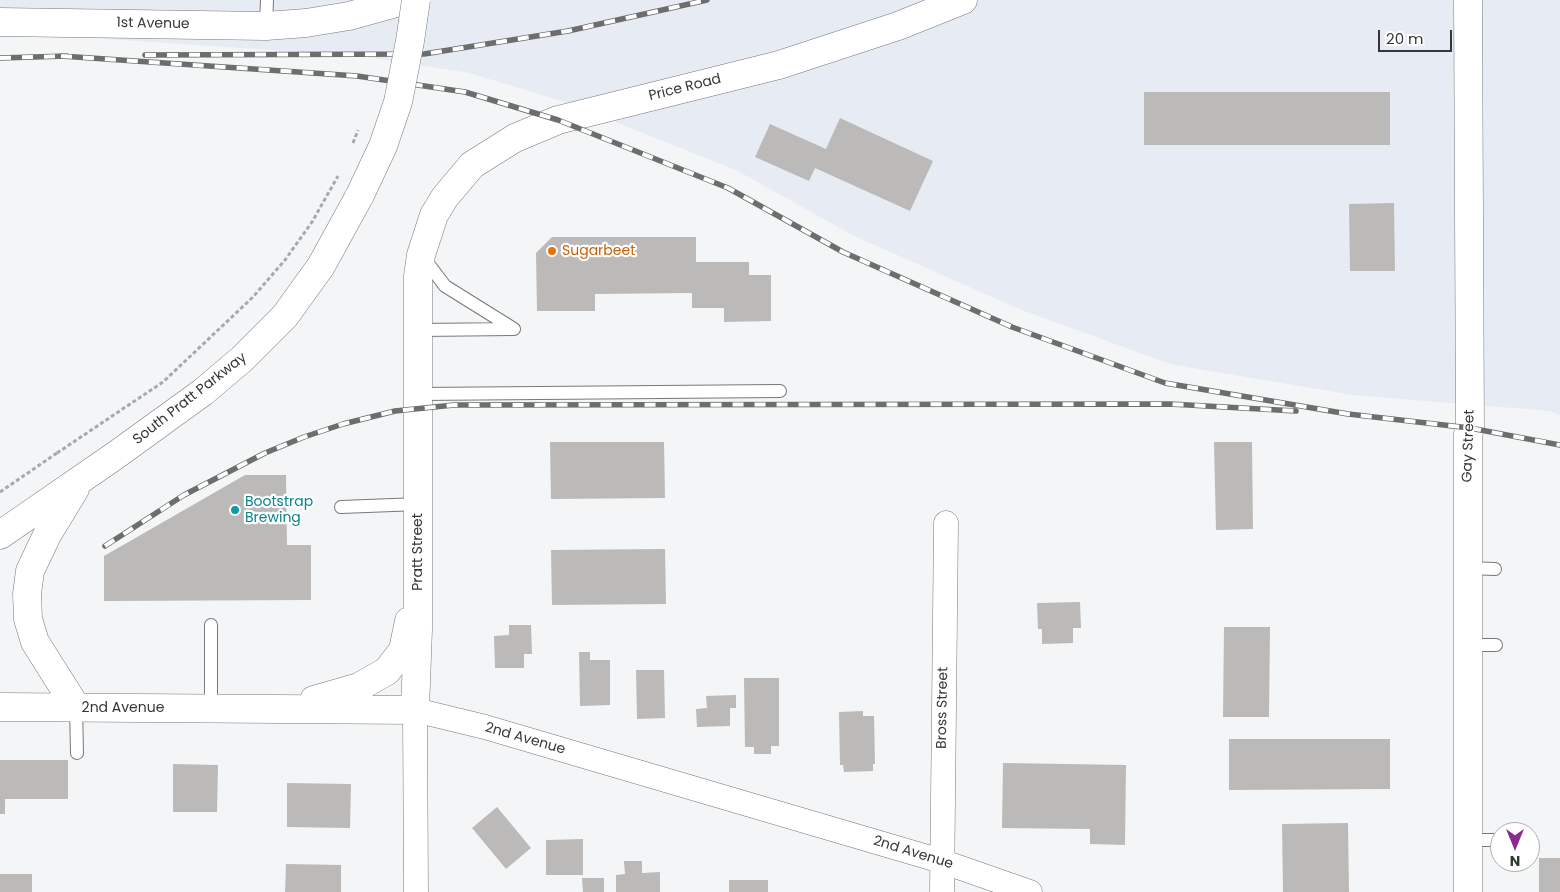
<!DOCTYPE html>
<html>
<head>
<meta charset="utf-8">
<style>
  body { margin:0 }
  #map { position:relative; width:1560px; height:892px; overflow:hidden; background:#f4f5f6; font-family:Poppins,sans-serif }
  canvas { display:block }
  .north { position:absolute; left:1490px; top:822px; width:50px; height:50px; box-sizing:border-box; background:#fff; border:1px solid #aeafaf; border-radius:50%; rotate:180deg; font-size:14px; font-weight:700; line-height:20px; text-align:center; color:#353636 }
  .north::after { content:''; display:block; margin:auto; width:18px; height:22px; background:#8a2a93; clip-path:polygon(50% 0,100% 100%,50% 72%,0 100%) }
  .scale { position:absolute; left:1378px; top:30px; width:74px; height:22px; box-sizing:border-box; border:2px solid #353636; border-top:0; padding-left:6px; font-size:15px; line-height:18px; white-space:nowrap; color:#353636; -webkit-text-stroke:4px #fff; paint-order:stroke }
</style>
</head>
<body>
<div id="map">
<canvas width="1560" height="892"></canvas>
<div class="north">N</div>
<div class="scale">20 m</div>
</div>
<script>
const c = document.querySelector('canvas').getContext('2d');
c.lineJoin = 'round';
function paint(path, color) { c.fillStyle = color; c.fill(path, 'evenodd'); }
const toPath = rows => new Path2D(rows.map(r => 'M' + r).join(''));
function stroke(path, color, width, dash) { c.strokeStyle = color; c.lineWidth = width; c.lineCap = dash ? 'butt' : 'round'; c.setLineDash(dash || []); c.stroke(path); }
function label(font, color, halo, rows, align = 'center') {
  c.font = font + ' Poppins,sans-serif'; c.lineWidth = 4.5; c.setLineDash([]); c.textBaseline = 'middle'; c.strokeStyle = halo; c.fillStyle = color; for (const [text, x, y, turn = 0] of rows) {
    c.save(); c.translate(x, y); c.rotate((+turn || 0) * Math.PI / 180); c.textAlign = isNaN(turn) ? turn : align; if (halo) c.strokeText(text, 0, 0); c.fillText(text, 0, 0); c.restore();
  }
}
const built = toPath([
  [0,0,1560,0,1560,415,1549,411,1352,395,1170,364,1019,309,852,235,736,170,565,102,469,73,360,56,62,36,0,37]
]);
const building = toPath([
  [1144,92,1390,92,1390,145,1144,145],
  [840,118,933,161,910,211,815,168,809,181,755,157,770,124,826,149],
  [1394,203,1395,271,1350,271,1349,204],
  [552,237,696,237,696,262,749,262,749,275,771,275,771,321,724,322,724,308,692,308,692,293,595,294,595,311,537,311,536,253],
  [550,442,664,442,665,498,551,499],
  [1214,442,1252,442,1253,529,1216,530],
  [245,475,286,475,287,545,311,545,311,600,104,601,104,556],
  [665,549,666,604,552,605,551,550],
  [1080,602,1081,628,1073,628,1073,643,1042,644,1042,629,1038,629,1037,603],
  [509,625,531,625,532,654,524,654,524,668,495,668,494,636,509,635],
  [1224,627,1270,627,1269,717,1223,717],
  [579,652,590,652,590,660,610,660,610,705,580,706],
  [636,670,664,670,665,718,637,719],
  [744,678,779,678,779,746,771,746,771,754,754,754,754,747,745,747],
  [736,695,736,708,730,708,730,726,697,727,696,709,707,708,706,696],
  [863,711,863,716,874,716,875,764,873,764,873,771,844,772,843,765,840,765,839,712],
  [1229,739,1390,739,1390,789,1229,790],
  [0,760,68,760,68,799,5,799,5,814,0,814],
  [1003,763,1126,765,1125,845,1090,844,1090,829,1002,828],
  [173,764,218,765,217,812,173,812],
  [287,783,351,784,350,828,287,827],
  [497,807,531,848,506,869,472,828],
  [1348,823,1349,892,1283,892,1282,824],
  [583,839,583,875,546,875,546,840],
  [1539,858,1560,858,1560,892,1539,892],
  [624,861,642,861,642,873,660,872,660,892,616,892,616,875,625,874],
  [286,864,341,865,341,892,285,892],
  [0,874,32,874,32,892,0,892],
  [582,878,604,878,604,892,583,892],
  [729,880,768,880,768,892,729,892]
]);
const path = toPath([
  [0,492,57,453]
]);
const lane = toPath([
  [266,26,267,0],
  [423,257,445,286,514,329],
  [419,330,514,329],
  [419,394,780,391],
  [341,507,419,504],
  [1468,568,1495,569],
  [211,625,211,708],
  [1467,645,1496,645],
  [76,707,77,753],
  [1468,840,1500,840]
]);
const street = toPath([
  [416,892,415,710,485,727,941,861,1030,892],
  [942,892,946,523]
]);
const secondary = toPath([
  [1468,0,1470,428,1468,434,1468,892],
  [0,22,266,26,306,23,349,16,407,0],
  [75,489,47,535,30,571,27,594,28,619,35,642,76,707],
  [0,535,116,455,203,392,242,359,285,316,321,266,360,195],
  [314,700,359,687,387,671,403,650,409,621],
  [0,707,415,710,418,629,418,276,421,255,434,215,445,197,472,165,515,138,558,120,779,65,898,26,963,0]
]);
const rail = toPath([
  [145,55,424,54,568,31,707,0],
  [61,56,357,76,465,92,558,120,728,188,843,252,1012,327,1165,383,1348,414,1470,428,1560,445],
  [0,58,67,56],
  [105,546,184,495,265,453,304,437,343,424,395,411,454,405,1170,404,1296,411]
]);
const pathBridge = toPath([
  [353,143,358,130],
  [57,453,163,382,253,297,285,260,312,222,338,176]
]);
const secondaryBridge = toPath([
  [360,195,383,146,398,102,410,41,416,0]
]);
const markers = [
  [552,251,5,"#e8710a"],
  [235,510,5,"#0f9aa8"]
];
const streetNames = [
  ["1st Avenue",153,24,1],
  ["Price Road",685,88,-14],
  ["South Pratt Parkway",190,399,-38],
  ["Gay Street",1469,446,-88],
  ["Pratt Street",418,552,-90],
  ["2nd Avenue",123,708],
  ["Bross Street",943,708,-89],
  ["2nd Avenue",525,739,16],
  ["2nd Avenue",913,853,17]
];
const foodNames = [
  ["Sugarbeet",562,251]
];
const cultureNames = [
  ["Bootstrap",245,502],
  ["Brewing",245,518]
];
paint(built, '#e7ecf4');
paint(building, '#bbbab8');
stroke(lane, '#77787a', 14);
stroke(street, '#77787a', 25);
stroke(secondary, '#77787a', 29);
stroke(path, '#a8a9aa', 3, [4, 2.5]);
stroke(lane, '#fff', 12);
stroke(street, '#fff', 24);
stroke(secondary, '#fff', 28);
stroke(rail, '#6c6d6d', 5.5);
stroke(rail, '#fff', 4, [11]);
stroke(secondaryBridge, '#77787a', 29, []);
stroke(pathBridge, '#a8a9aa', 3, [4, 2.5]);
stroke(secondaryBridge, '#fff', 28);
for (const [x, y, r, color] of markers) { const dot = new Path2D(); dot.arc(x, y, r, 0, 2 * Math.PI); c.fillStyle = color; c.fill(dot); stroke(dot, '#fff', 2); }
label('14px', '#353636', '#fff', streetNames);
label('14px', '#c56008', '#fff', foodNames, 'left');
label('14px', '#0d838f', '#fff', cultureNames, 'left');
</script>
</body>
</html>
